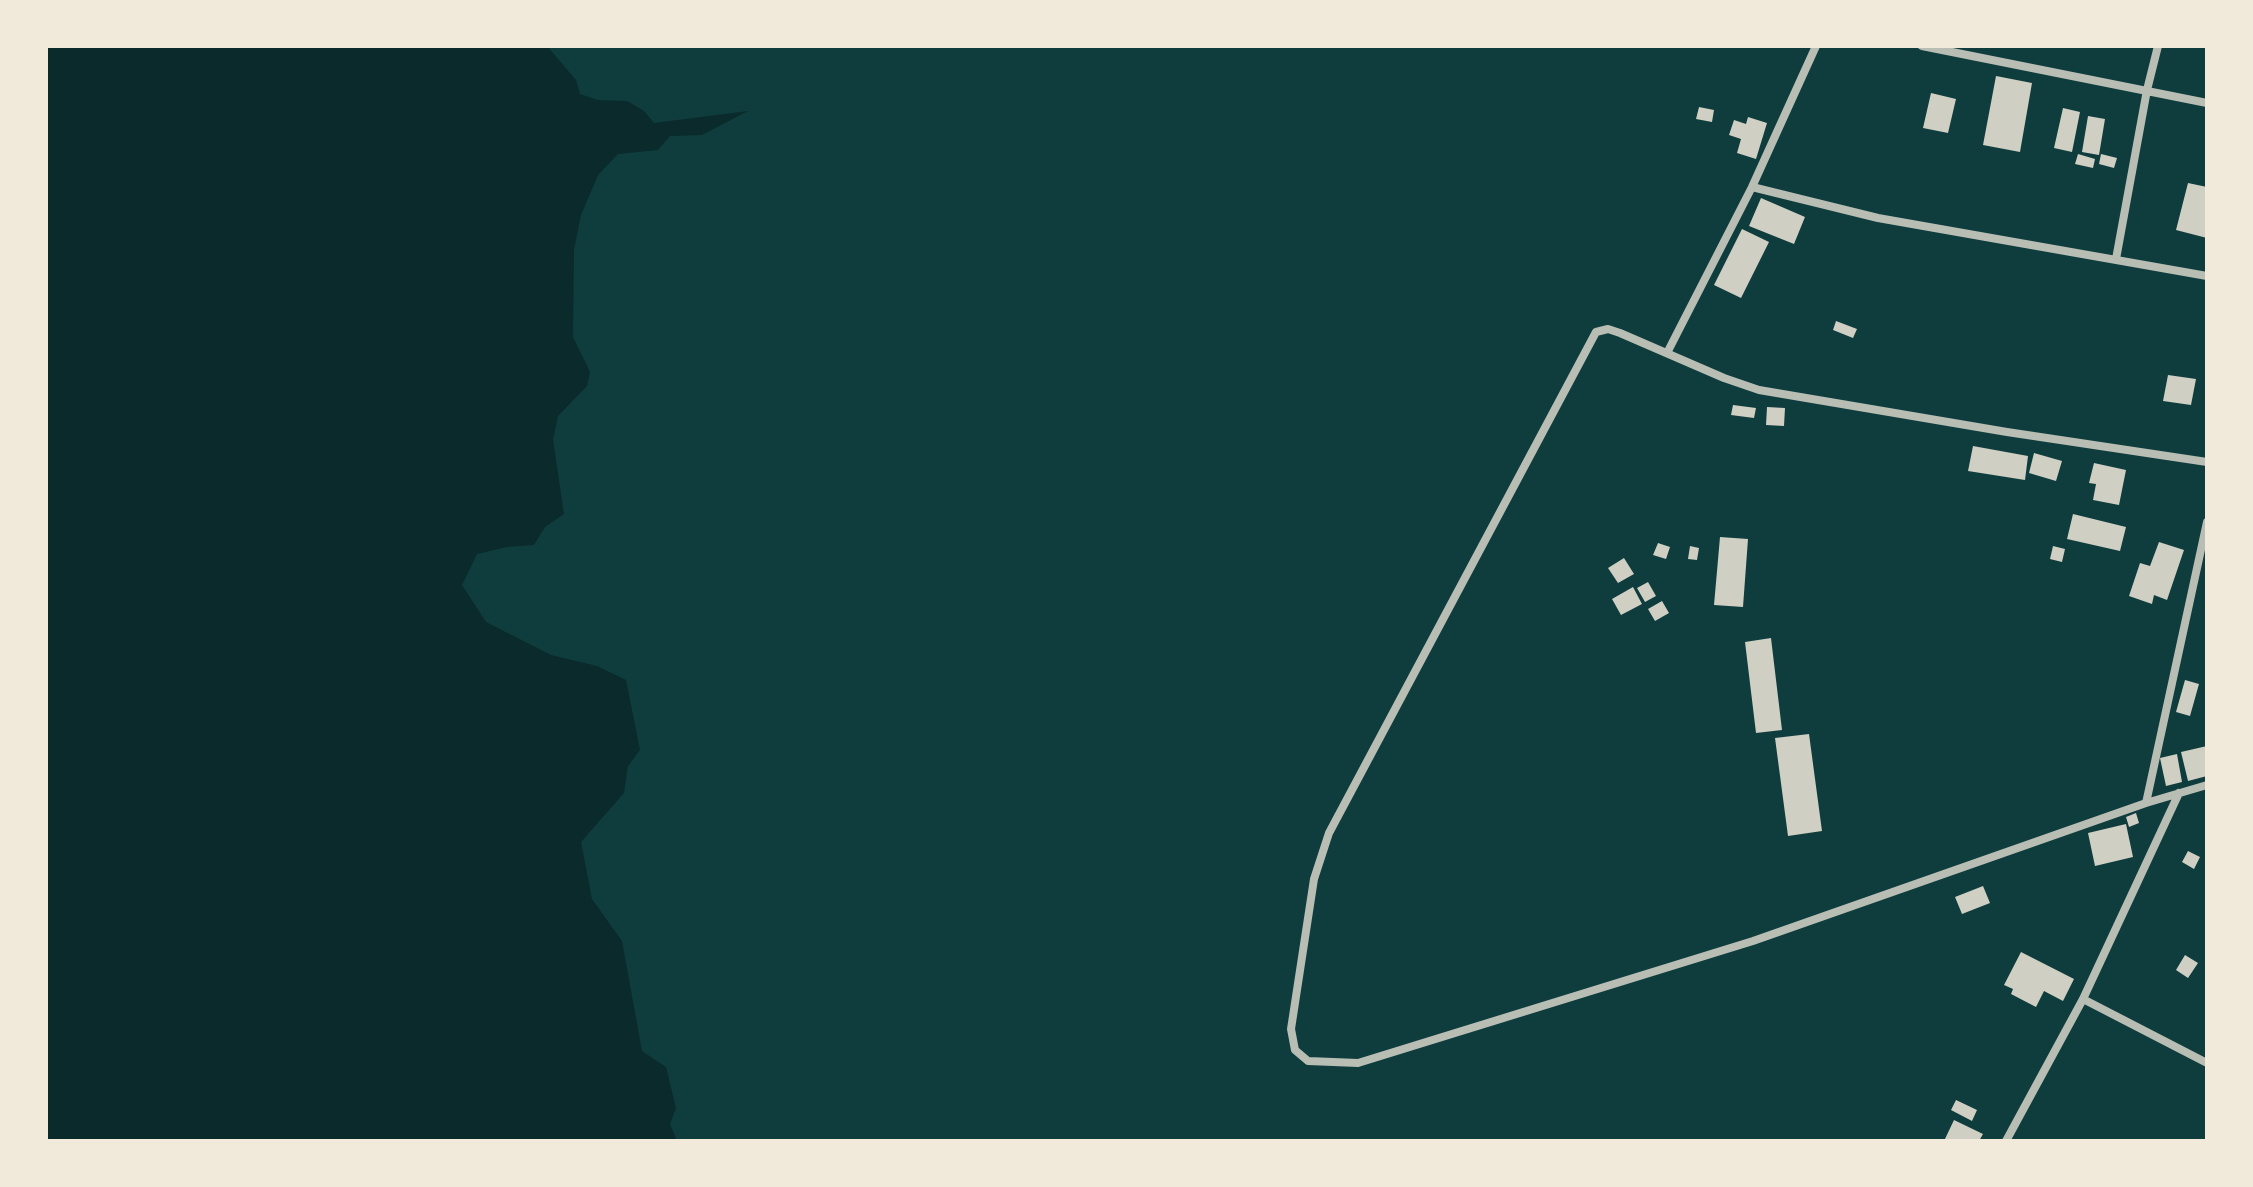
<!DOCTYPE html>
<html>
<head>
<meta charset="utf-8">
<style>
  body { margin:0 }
  #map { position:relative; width:2253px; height:1187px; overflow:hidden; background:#0f3d3e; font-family:Ubuntu,sans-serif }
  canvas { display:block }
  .frame { position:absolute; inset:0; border:48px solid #f1e9da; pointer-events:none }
</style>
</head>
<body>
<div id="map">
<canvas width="2253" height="1187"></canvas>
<div class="frame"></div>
</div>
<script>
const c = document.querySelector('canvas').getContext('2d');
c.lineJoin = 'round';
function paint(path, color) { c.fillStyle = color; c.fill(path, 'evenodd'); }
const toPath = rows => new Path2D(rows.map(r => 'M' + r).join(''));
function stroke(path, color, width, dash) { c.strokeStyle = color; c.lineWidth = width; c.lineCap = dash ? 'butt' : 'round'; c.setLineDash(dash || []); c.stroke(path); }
const water = toPath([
  [46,46,547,46,576,80,580,94,598,100,627,101,644,111,654,123,748,111,702,135,670,136,658,150,618,154,598,175,581,215,574,250,573,337,590,372,587,386,558,416,553,440,564,514,545,527,534,545,507,547,477,554,462,585,486,622,551,655,597,666,626,680,640,750,628,766,624,793,581,842,592,899,622,941,642,1051,666,1067,676,1108,670,1124,677,1141,46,1141]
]);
const building = toPath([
  [1996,76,2032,83,2020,152,1983,145],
  [1931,93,1956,99,1948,133,1923,128],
  [1699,107,1714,110,1712,122,1696,119],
  [2063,108,2080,112,2072,152,2054,148],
  [2088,116,2105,119,2099,155,2082,152],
  [1748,117,1767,123,1756,159,1737,153,1741,139,1729,135,1734,120,1746,124],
  [2078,154,2095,159,2093,168,2075,164],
  [2101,154,2117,158,2114,168,2099,164],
  [2188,183,2207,187,2207,238,2176,230],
  [1761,198,1805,217,1794,244,1749,226],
  [1742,229,1769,242,1741,298,1714,285],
  [1836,321,1857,329,1853,338,1833,330],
  [2168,375,2196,379,2191,405,2163,401],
  [1733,405,1756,408,1754,418,1731,415],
  [1767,407,1785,408,1784,426,1766,425],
  [1973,446,2028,456,2025,480,1968,471],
  [2034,453,2062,461,2056,481,2029,473],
  [2094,463,2126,470,2119,505,2093,500,2096,484,2089,483],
  [2073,514,2126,527,2120,551,2067,539],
  [1720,537,1748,539,1743,607,1714,605],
  [2159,542,2184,550,2167,600,2154,595,2152,604,2129,596,2140,563,2150,566],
  [1658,543,1670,547,1666,559,1653,555],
  [1690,546,1699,548,1697,560,1688,559],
  [2053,546,2065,549,2062,562,2050,559],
  [1624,558,1634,574,1618,583,1608,568],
  [1648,582,1656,596,1645,602,1637,588],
  [1633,587,1642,604,1621,615,1612,599],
  [1662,601,1669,613,1655,621,1648,609],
  [1771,638,1782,730,1756,733,1745,642],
  [2185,680,2199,684,2190,716,2176,712],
  [1809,734,1822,831,1788,836,1775,738],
  [2207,746,2207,776,2188,781,2181,752],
  [2177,754,2182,782,2166,786,2160,758],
  [2136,813,2139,823,2129,827,2126,817],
  [2126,824,2133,857,2095,866,2088,833],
  [2188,851,2200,857,2194,869,2182,862],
  [1983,886,1990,903,1962,914,1955,897],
  [2021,952,2074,979,2063,1001,2044,991,2036,1007,2011,994,2013,989,2004,985],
  [2185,955,2198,963,2188,978,2176,970],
  [1956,1100,1977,1110,1972,1121,1951,1110],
  [1954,1120,1983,1134,1979,1141,1944,1141]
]);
const minor = toPath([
  [1922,46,2207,103],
  [1752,187,1878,218,2207,276],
  [2116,259,2147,90,2158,46],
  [1667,353,1752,187,1816,46],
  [2207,462,2007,432,1759,390,1724,378,1620,333,1608,329,1596,332,1329,833,1314,879,1291,1029,1295,1050,1308,1061,1358,1063,1753,941,2146,803,2207,785],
  [2146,803,2207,522],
  [2083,999,2207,1063],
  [2006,1141,2083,999,2179,793]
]);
paint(water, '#0a2a2b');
paint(building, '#cfcfc3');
stroke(minor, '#b8beb3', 8);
</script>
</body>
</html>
